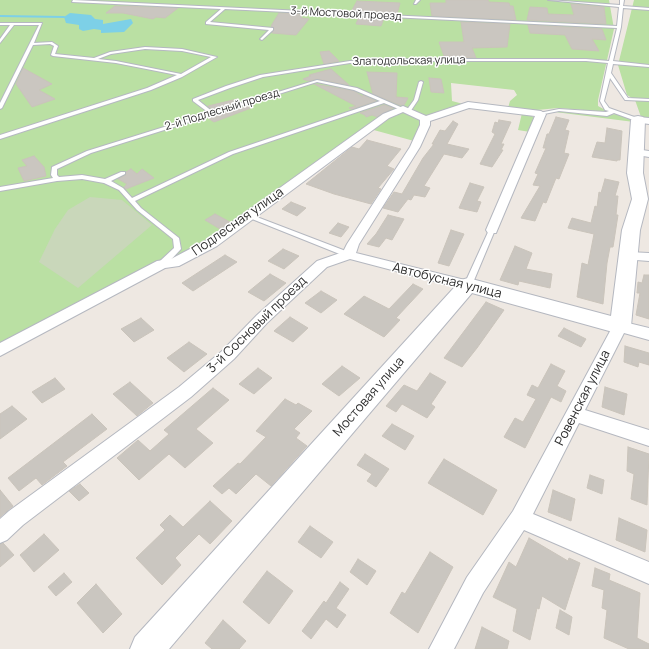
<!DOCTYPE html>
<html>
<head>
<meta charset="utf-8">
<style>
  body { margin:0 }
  canvas { display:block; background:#eee8e2 }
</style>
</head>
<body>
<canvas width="649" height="649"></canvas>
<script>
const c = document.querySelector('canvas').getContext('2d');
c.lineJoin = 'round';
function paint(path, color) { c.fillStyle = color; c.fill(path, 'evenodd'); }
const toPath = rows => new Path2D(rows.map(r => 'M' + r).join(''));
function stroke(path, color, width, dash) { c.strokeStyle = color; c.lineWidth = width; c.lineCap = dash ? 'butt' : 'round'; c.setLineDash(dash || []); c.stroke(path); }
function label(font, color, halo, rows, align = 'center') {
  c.font = font + ' Manrope,sans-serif'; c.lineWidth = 3; c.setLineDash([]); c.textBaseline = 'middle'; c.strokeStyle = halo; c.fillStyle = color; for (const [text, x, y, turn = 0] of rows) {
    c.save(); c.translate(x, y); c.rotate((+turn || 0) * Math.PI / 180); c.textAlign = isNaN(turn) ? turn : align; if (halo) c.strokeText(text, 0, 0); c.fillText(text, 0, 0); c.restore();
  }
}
const green = toPath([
  [0,0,609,0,614,29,598,100,598,106,609,112,558,108,537,110,508,108,510,101,517,95,514,90,451,83,452,101,467,105,425,117,398,107,203,247,0,346],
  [634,0,649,0,649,118,641,117,635,100,627,95,618,65],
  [560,111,606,115,617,114,632,119,634,122,555,112],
  [399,112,407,112,423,120,414,141,370,129,392,115],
  [522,113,531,115,535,119,530,132,518,130]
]);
const cemetery = toPath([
  [90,197,122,200,152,225,78,288,39,262,55,229,68,210]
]);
const water = toPath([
  [70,13,91,15,95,19,103,20,103,24,131,19,133,23,124,32,101,33,101,30,94,29,83,31,79,29,79,25,66,23,64,17]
]);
const stream = toPath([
  [0,16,64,17]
]);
const building = toPath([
  [446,0,488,0,489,2,509,3,510,6,513,6,516,20,432,16,430,3,446,3,446,0],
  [357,1,400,3,397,14,351,12,357,1],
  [571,4,604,7,606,24,527,20,530,7,547,8,548,14,574,15,571,4],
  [115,6,178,8,165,18,156,17,153,19,123,13,106,13,115,6],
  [279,13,303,14,301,18,309,19,296,35,272,33,274,28,271,26,279,13],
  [359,17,384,18,381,26,356,24,359,17],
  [461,22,510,24,507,47,472,48,476,58,444,56,439,42,464,42,461,22],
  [528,25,602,29,606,40,592,39,599,51,572,49,565,35,530,33,528,25],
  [329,51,339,61,324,64,320,52,329,51],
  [23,68,52,84,39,90,55,99,32,107,16,84,23,68],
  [331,69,349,85,317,79,308,81,303,79,311,76,309,75,331,69],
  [367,72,397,73,396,97,408,98,404,105,400,105,373,94,367,72],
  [429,78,441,79,444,93,431,92,429,78],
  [314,84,354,91,363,97,363,95,376,101,352,109,349,108,356,106,314,84],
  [237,99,241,102,213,110,208,106,237,99],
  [384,105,393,108,377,117,372,115,366,117,365,115,360,113,384,105],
  [247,106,251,108,214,122,208,118,247,106],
  [556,117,569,120,565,130,569,131,564,153,569,154,559,179,556,178,546,203,543,202,535,221,521,218,540,186,533,185,538,174,535,173,546,148,543,148,547,134,549,134,556,117],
  [499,120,511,122,501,144,504,144,501,150,503,150,492,167,480,164,495,134,492,132,495,122,498,123,499,120],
  [453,121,458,124,447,144,469,149,462,158,444,154,424,186,430,188,425,197,414,195,411,200,408,199,398,212,383,208,394,192,402,194,423,158,434,144,432,144,440,130,445,131,453,121],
  [607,128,622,131,620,160,617,160,617,161,592,157,597,142,605,143,607,128],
  [367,140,401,149,387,166,394,169,378,188,381,189,371,204,334,194,306,184,352,147,359,149,367,140],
  [34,156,44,167,46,176,24,181,18,168,27,166,22,160,34,156],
  [131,169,137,174,142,169,154,178,126,189,124,187,127,184,118,179,126,175,126,172,131,169],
  [605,179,619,182,615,196,618,196,616,215,618,215,613,247,610,247,607,263,603,304,577,297,582,263,588,265,594,234,568,228,572,218,591,223,595,206,597,207,599,192,601,193,605,179],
  [470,183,484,187,477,201,481,202,477,212,459,208,470,183],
  [291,202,306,208,297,216,282,209,291,202],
  [215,214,230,222,220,229,205,220,215,214],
  [388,215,404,219,392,240,386,238,379,247,367,244,376,234,388,215],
  [338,223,349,227,341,237,329,233,338,223],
  [451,230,464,234,449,266,438,263,451,230],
  [515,246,532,253,526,269,552,274,550,288,519,281,518,285,500,280,515,246],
  [283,249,299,256,284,269,268,261,283,249],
  [225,255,237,262,193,291,182,283,225,255],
  [270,274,286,283,264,301,248,292,270,274],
  [644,275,649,275,649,319,636,315,640,293,637,293,638,282,642,283,644,275],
  [413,284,423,289,396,318,400,320,384,337,344,314,364,296,389,309,413,284],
  [321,291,337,300,321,313,305,303,321,291],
  [486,302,504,310,477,348,462,367,444,358,486,302],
  [290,317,308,328,293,342,274,331,290,317],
  [141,318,154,330,134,342,121,329,141,318],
  [564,328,586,339,581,347,558,336,564,328],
  [189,342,207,354,184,372,167,358,189,342],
  [625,346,649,353,649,365,639,362,638,367,624,362,625,346],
  [551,364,565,371,557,386,566,391,561,402,551,397,525,448,504,437,515,418,523,422,536,399,527,395,532,385,538,388,551,364],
  [342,366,360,378,339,396,322,384,342,366],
  [258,368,272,378,254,394,239,384,258,368],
  [430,373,446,382,431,404,435,407,427,418,402,404,396,412,386,406,404,385,417,391,430,373],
  [55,378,65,389,42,403,32,392,55,378],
  [130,382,153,403,137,416,113,394,130,382],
  [605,387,627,394,624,415,602,407,605,387],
  [213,388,229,400,196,429,213,443,185,468,169,454,139,480,117,458,138,440,150,451,169,434,164,430,213,388],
  [285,399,296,405,298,403,312,411,294,429,300,433,296,438,307,446,271,486,256,474,236,494,229,488,222,494,213,486,238,463,240,464,266,437,256,431,285,399],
  [12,406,27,419,0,439,0,414,12,406],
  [92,414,107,429,63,462,67,466,42,485,36,478,19,491,8,478,92,414],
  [392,424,414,436,405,450,382,436,392,424],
  [628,447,649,454,647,505,631,499,634,474,627,471,628,447],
  [365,454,389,469,376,487,367,481,372,474,357,465,365,454],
  [444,459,497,490,483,515,428,483,444,459],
  [590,475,604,480,602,494,587,488,590,475],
  [80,484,89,493,79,501,69,491,80,484],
  [0,490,13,506,0,517,0,490],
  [553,490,575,499,571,521,548,512,553,490],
  [210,501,232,521,210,544,199,534,175,558,181,565,162,585,136,558,165,530,160,525,170,515,183,527,210,501],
  [619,518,647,530,645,552,616,540,619,518],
  [310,526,333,542,321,558,298,542,310,526],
  [44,534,59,550,34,572,20,555,44,534],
  [529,538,568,561,569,558,580,563,565,610,542,596,539,609,537,608,530,640,513,631,517,609,493,597,509,562,516,567,529,538],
  [3,543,14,555,0,567,0,544,3,543],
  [430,552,453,567,418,633,390,613,402,592,405,594,430,552],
  [358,559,376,571,367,585,350,572,358,559],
  [595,568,610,574,609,580,640,593,637,638,649,644,649,649,629,649,604,638,607,610,602,608,604,590,592,586,595,568],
  [267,571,293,591,269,624,243,602,267,571],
  [64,573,72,582,56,596,48,587,64,573],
  [340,582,349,589,336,608,346,615,337,628,326,619,311,639,302,631,324,601,326,603,340,582],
  [96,584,122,614,103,633,77,603,96,584],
  [560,610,572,617,569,635,556,628,560,610],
  [223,620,246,641,239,649,212,649,205,643,223,620],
  [482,627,509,641,507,649,475,649,482,627]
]);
const lane = toPath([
  [73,0,617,26,619,7,548,0,620,5,620,0,624,0,623,6,649,8,649,10,623,8,621,27,613,61,649,65,649,67,613,64,611,73,628,98,649,99,649,101,625,100,610,78,604,101,609,108,640,119,640,121,636,121,614,113,607,116,559,111,539,115,539,113,559,109,606,112,609,111,605,110,600,101,608,63,586,61,412,61,350,63,263,77,230,88,198,100,213,112,317,80,357,88,405,109,401,110,384,103,233,154,135,201,141,208,179,238,181,249,165,266,162,266,158,264,159,262,174,248,173,239,137,210,119,190,104,183,82,179,57,181,0,191,0,187,53,178,51,175,52,167,87,151,209,113,193,101,193,99,226,86,260,75,350,61,412,59,586,59,609,61,617,28,225,9,210,22,273,28,273,30,262,40,260,39,269,30,206,24,206,22,221,9,72,2,73,0],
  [317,82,354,90,380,101,229,152,132,198,123,188,111,181,125,174,125,172,121,172,105,179,82,175,59,177,57,175,57,169,91,153,317,82],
  [416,0,420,0,416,4,414,4,416,0],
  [0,23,42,23,34,43,52,42,58,46,55,54,94,58,110,52,145,47,182,49,217,57,182,77,151,90,0,139,0,135,147,88,177,75,116,63,53,56,51,55,54,46,50,44,33,45,2,108,0,109,0,103,39,25,14,25,0,43,0,39,10,25,0,25,0,23],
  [145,49,182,51,211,57,181,74,116,61,98,59,111,54,145,49],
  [421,81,423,82,418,100,410,112,406,112,406,111,414,100,419,82,421,81],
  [249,214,351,253,353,255,349,257,347,257,247,217,247,215,249,214],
  [492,228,495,230,472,285,471,287,465,287,464,285,489,230,492,228]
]);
const street = toPath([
  [468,102,541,111,546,114,496,233,488,233,486,230,535,116,469,108,430,121,430,125,420,147,359,244,356,253,473,282,475,285,473,288,468,290,350,259,327,267,267,323,234,359,191,397,23,525,7,540,0,543,0,519,9,511,179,387,222,351,257,315,317,261,343,252,347,244,410,147,420,125,420,120,403,112,389,118,217,246,179,266,165,268,0,356,0,343,157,261,171,259,207,240,383,114,403,106,426,116,468,102],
  [638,117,649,118,649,124,635,122,633,120,638,117],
  [635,149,649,151,649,157,631,154,630,152,635,149],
  [628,252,649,253,649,261,623,259,621,256,623,253,628,252],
  [620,321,649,328,649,340,624,333,585,410,649,430,649,446,579,423,533,514,649,562,649,584,524,530,483,593,454,649,429,649,467,577,513,511,615,322,620,321]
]);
const secondary = toPath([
  [638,116,643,117,645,120,643,173,648,199,640,230,631,326,627,331,620,334,472,293,169,649,130,649,135,637,461,280,468,278,611,316,622,230,632,199,627,173,631,120,633,117,638,116]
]);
const farStreetnames = [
  ["3-й Мостовой проезд",346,14,3],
  ["Златодольская улица",409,61,-1],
  ["2-й Подлесный проезд",222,110,-17]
];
const streetNames = [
  ["Подлесная улица",238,222,-35],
  ["Автобусная улица",447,281,14],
  ["3-й Сосновый проезд",257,325,-44],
  ["Мостовая улица",369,397,-49],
  ["Ровенская улица",583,398,-63]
];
paint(green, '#bae0a3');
paint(cemetery, '#c9d7ba');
paint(water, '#7dd0e7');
stroke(stream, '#7dd0e7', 2);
paint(building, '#cac6c0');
stroke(building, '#cac4bb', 1);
stroke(lane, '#b5b8c0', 2);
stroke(street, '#b5b8c0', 2);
stroke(secondary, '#b5b8c0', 2);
paint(lane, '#fff');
paint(street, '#fff');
paint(secondary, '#fff');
label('11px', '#2e2e2e', '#fff', farStreetnames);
label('13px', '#2e2e2e', '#fff', streetNames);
</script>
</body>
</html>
